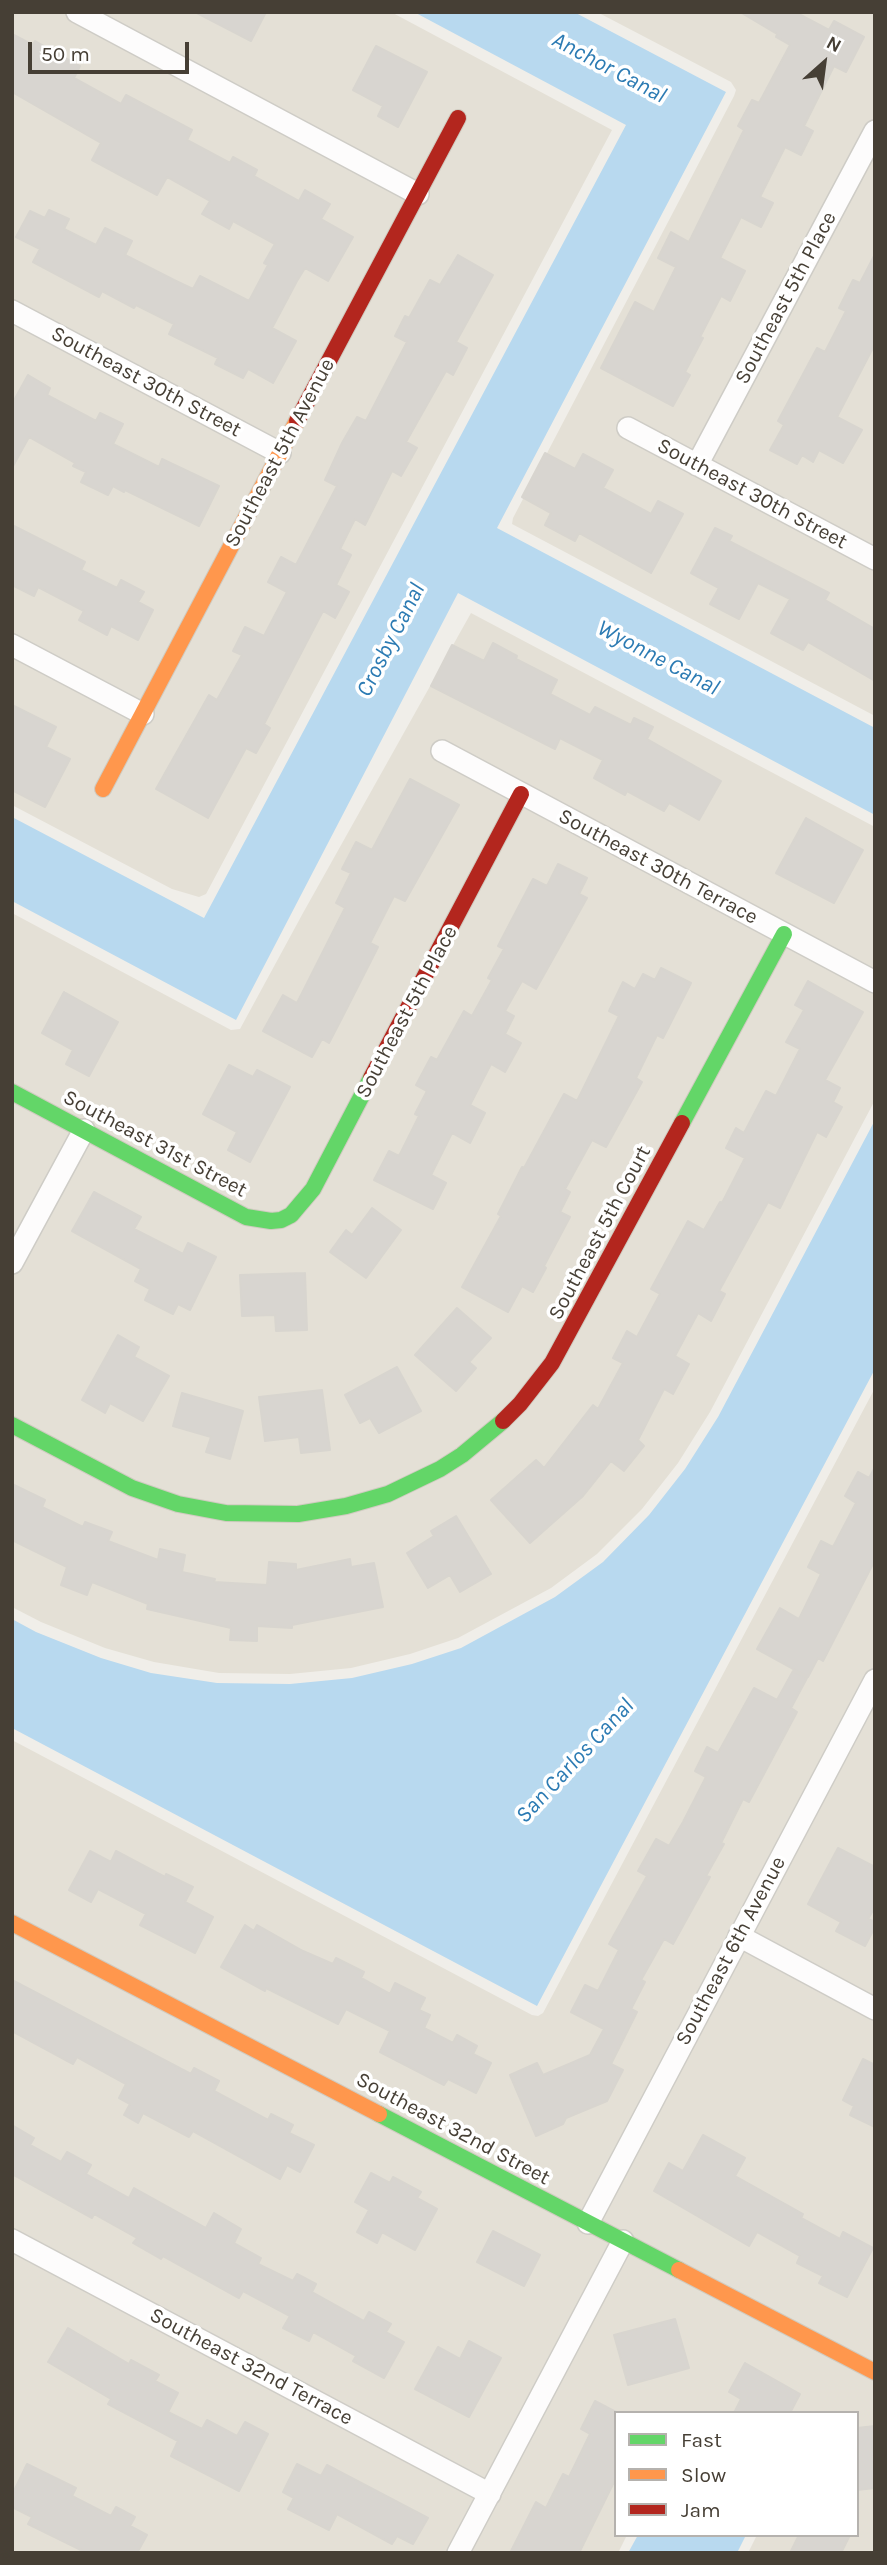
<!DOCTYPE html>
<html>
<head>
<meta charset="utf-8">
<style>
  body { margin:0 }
  #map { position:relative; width:887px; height:2565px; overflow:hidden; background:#f0eee9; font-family:Karla,sans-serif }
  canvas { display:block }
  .frame { position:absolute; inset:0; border:14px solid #463f35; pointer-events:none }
  .legend { position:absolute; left:614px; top:2411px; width:245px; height:126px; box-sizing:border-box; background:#fff; border:2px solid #b5b2ae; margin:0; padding:9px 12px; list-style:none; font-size:21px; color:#463f35 }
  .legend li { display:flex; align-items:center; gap:14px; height:35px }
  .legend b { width:35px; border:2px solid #b5b2ae }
  .north { position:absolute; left:789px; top:28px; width:70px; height:70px; -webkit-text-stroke:5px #fff; paint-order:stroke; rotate:28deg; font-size:19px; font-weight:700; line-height:28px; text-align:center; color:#463f35 }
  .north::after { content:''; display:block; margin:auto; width:24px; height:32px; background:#463f35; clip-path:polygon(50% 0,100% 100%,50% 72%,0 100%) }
  .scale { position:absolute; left:28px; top:42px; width:161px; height:32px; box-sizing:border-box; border:4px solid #463f35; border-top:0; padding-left:9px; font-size:21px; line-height:24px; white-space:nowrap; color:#463f35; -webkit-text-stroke:5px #fff; paint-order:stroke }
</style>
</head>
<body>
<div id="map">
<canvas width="887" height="2565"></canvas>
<div class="frame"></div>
<ul class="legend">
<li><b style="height:9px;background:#63d668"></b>Fast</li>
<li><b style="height:9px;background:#ff974d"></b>Slow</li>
<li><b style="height:9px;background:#b3261e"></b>Jam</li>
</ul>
<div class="north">N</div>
<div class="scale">50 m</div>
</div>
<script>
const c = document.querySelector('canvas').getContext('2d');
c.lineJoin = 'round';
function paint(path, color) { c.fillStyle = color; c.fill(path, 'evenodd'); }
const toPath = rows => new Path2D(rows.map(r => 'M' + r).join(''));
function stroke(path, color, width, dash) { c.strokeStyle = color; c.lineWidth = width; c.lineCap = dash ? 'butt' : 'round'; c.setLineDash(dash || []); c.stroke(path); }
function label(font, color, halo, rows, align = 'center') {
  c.font = font + ' Karla,sans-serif'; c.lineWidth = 7; c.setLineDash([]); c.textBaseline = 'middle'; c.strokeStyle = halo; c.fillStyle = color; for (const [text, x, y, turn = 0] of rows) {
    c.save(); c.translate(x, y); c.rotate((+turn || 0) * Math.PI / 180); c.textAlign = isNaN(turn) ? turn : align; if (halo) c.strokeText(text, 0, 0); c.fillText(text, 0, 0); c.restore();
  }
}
const residential = toPath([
  [12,12,391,12,612,130,206,894,199,897,172,889,12,805],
  [597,12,875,12,875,716,512,524,513,518,734,96,736,90,731,82],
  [471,613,875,827,875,1100,710,1412,678,1463,642,1509,597,1554,551,1588,458,1638,410,1654,351,1668,290,1674,219,1673,154,1662,105,1648,41,1622,12,1607,12,913,231,1030,240,1029,303,913],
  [875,1388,875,2553,748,2553,757,2535,857,2535,857,2413,616,2413,616,2535,627,2535,618,2553,12,2553,12,1740,532,2015,538,2016,543,2013]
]);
const water = toPath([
  [414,12,574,12,726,92,497,528,875,728,875,815,458,593,236,1020,12,901,12,817,204,918,626,125],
  [875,1120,875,1369,537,2006,12,1728,12,1619,36,1632,101,1658,151,1673,217,1683,290,1684,352,1678,412,1664,461,1648,555,1597,603,1562,649,1515,685,1469,718,1417],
  [638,2535,746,2535,737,2553,628,2553]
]);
const building = toPath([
  [195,12,266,12,251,41,195,12],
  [740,12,795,12,829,30,834,21,864,37,846,72,834,66,804,126,813,131,801,155,785,147,760,197,773,203,761,227,741,217,720,258,745,271,730,301,721,296,700,337,703,338,685,372,690,375,673,406,601,368,635,302,654,312,676,267,658,258,671,232,689,242,744,130,738,126,752,100,759,103,790,45,776,37,777,34,740,12],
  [12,34,33,45,35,41,80,66,74,78,121,104,126,95,192,130,187,140,230,163,233,157,257,170,254,176,299,201,305,190,330,204,321,219,353,237,328,281,305,268,297,281,272,328,296,341,273,383,248,369,243,378,215,364,218,358,169,334,174,324,136,305,134,308,102,291,99,297,33,262,40,249,16,237,30,211,45,218,49,210,69,219,64,229,96,245,105,228,132,241,125,255,174,280,193,289,200,276,249,301,268,265,264,263,275,244,233,221,229,229,202,214,210,201,167,177,157,195,92,160,101,143,12,92,12,34],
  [376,46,427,72,398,127,378,116,383,106,353,90,376,46],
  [875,254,875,344,837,417,862,430,843,463,819,450,813,462,802,455,797,464,770,450,784,425,778,421,817,348,825,352,846,311,839,308,853,280,860,283,875,254],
  [458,255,493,275,456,342,467,348,453,375,446,371,406,442,417,448,401,476,392,471,365,525,355,519,340,549,351,555,336,585,349,592,335,618,323,611,264,724,270,728,256,753,246,748,208,818,156,789,209,695,217,700,242,655,233,651,245,627,264,636,287,592,268,582,281,557,296,565,337,486,325,480,342,443,357,417,366,421,407,342,395,336,405,316,409,318,430,280,440,285,458,255],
  [28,375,50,388,47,395,96,421,100,413,123,424,113,444,159,467,162,459,219,486,199,526,125,490,124,492,113,486,108,495,81,482,86,472,73,466,75,463,29,437,12,468,12,404,28,375],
  [545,453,575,469,583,454,613,470,603,488,651,514,658,501,683,514,651,573,579,533,575,541,545,525,551,513,522,497,545,453],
  [12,525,85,562,81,570,117,588,121,580,144,592,138,602,153,610,138,640,111,626,107,635,79,620,84,611,38,587,34,596,12,585,12,525],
  [715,528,732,536,729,541,829,593,825,600,875,629,875,681,808,642,803,650,771,633,790,599,758,583,739,619,710,604,719,588,691,573,715,528],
  [493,643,517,656,516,659,557,680,550,694,590,715,595,707,631,725,634,718,653,727,647,739,721,781,699,820,669,803,664,811,627,791,625,795,594,778,603,760,560,738,555,749,431,686,452,645,484,661,493,643],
  [12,705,56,727,46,747,70,759,45,807,12,790,12,705],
  [410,779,459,805,405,901,394,896,370,943,378,947,344,1014,329,1043,322,1039,312,1057,263,1031,283,995,297,1003,345,908,336,903,351,873,342,869,356,842,372,850,410,779],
  [806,818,863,850,834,903,776,873,806,818],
  [558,864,587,878,579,894,587,898,536,989,522,981,505,1011,514,1016,505,1034,521,1043,505,1072,491,1064,470,1105,485,1113,470,1143,452,1133,431,1175,446,1183,433,1209,374,1180,389,1151,399,1156,419,1116,415,1114,427,1091,416,1085,431,1057,437,1060,464,1011,472,1016,492,980,488,978,504,949,498,946,533,879,547,886,558,864],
  [661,968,691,983,663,1038,657,1035,636,1078,642,1082,606,1147,592,1140,565,1189,570,1192,560,1212,570,1217,544,1266,546,1268,533,1292,522,1286,508,1312,462,1287,501,1216,498,1214,522,1167,524,1168,564,1094,577,1101,619,1016,609,1011,623,982,635,989,643,974,655,980,661,968],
  [808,981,863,1012,825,1080,840,1088,833,1102,842,1107,826,1137,817,1132,780,1208,768,1202,719,1291,725,1294,711,1321,698,1313,675,1356,689,1364,673,1394,664,1389,638,1440,644,1446,624,1471,611,1461,583,1496,530,1543,491,1500,536,1460,544,1468,593,1405,598,1409,623,1363,613,1358,627,1331,637,1337,660,1294,651,1289,688,1221,704,1230,720,1202,722,1203,745,1158,726,1148,736,1128,744,1133,766,1091,776,1096,800,1049,786,1042,804,1010,795,1005,808,981],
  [64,992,118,1022,89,1076,66,1064,73,1050,42,1033,64,992],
  [229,1065,253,1077,257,1070,290,1087,250,1162,228,1150,237,1132,203,1114,229,1065],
  [94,1192,141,1217,134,1229,183,1254,188,1243,216,1257,190,1310,178,1304,173,1314,145,1300,150,1289,135,1281,141,1269,72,1231,94,1192],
  [372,1208,401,1230,366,1278,330,1252,346,1230,352,1235,372,1208],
  [305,1273,307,1330,276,1331,275,1315,242,1316,240,1275,305,1273],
  [457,1308,491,1338,469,1362,476,1368,456,1391,415,1355,457,1308],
  [118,1335,139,1347,134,1357,169,1376,143,1421,110,1403,105,1413,82,1400,118,1335],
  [397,1367,421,1411,379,1433,370,1418,360,1423,345,1395,397,1367],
  [322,1390,330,1450,301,1453,299,1437,265,1441,259,1397,322,1390],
  [182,1393,243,1411,230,1459,206,1452,211,1437,173,1426,182,1393],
  [875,1467,875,1560,823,1661,818,1658,808,1677,757,1649,780,1608,799,1619,821,1574,808,1567,821,1541,833,1547,856,1503,845,1496,858,1472,869,1478,875,1467],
  [12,1484,45,1500,42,1507,83,1527,85,1522,112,1532,108,1541,158,1560,160,1549,185,1555,182,1572,215,1579,214,1582,267,1585,269,1562,296,1564,296,1570,350,1559,351,1567,374,1563,383,1607,292,1625,292,1628,257,1626,257,1641,230,1640,231,1628,147,1609,148,1604,92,1582,87,1595,61,1585,67,1567,12,1540,12,1484],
  [456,1516,491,1574,460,1592,450,1575,428,1588,407,1553,434,1536,431,1531,456,1516],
  [793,1671,807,1678,791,1708,797,1712,749,1802,743,1799,721,1843,724,1844,706,1876,710,1877,673,1944,664,1939,641,1980,645,1982,631,2009,637,2012,611,2064,623,2070,607,2101,566,2118,563,2124,536,2136,510,2075,537,2063,543,2075,590,2055,604,2029,571,2012,585,1985,598,1991,619,1950,609,1944,647,1876,638,1871,656,1839,669,1846,683,1822,706,1777,695,1771,707,1747,718,1753,754,1688,777,1700,793,1671],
  [838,1848,875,1867,875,1907,868,1919,875,1922,875,1927,865,1946,836,1931,841,1922,808,1904,838,1848],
  [90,1851,111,1862,116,1851,165,1877,166,1874,193,1887,185,1902,213,1917,195,1953,140,1925,146,1914,98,1889,91,1902,69,1890,90,1851],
  [245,1925,254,1931,257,1925,303,1951,333,1964,336,1958,364,1972,361,1978,390,1994,395,1983,425,1998,419,2010,430,2015,424,2028,453,2043,457,2035,477,2046,473,2054,491,2063,476,2093,448,2079,444,2085,380,2052,390,2031,346,2009,338,2024,266,1988,265,1991,221,1967,245,1925],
  [12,1980,191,2074,194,2068,219,2081,214,2091,268,2120,271,2114,293,2125,289,2133,314,2145,300,2172,287,2165,280,2179,193,2131,189,2137,143,2113,138,2123,124,2115,130,2104,119,2098,126,2084,77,2057,73,2064,12,2031,12,1980],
  [863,2059,875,2065,875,2127,850,2115,854,2106,843,2100,863,2059],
  [12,2125,34,2138,30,2145,61,2162,67,2152,91,2165,86,2174,129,2198,134,2188,206,2228,214,2213,241,2229,234,2243,261,2258,258,2264,293,2281,297,2274,316,2284,312,2292,364,2321,369,2312,391,2324,386,2332,404,2342,384,2378,353,2361,356,2356,313,2332,309,2341,283,2328,290,2316,243,2291,239,2298,163,2256,161,2259,133,2243,137,2238,94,2214,92,2218,14,2175,12,2178,12,2125],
  [703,2135,745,2158,735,2176,803,2214,801,2218,840,2239,843,2232,873,2248,847,2297,819,2283,823,2276,797,2263,800,2256,757,2232,749,2246,654,2191,669,2163,683,2171,703,2135],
  [371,2173,390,2183,393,2177,421,2192,417,2198,437,2209,415,2250,382,2232,377,2243,357,2232,369,2210,355,2202,371,2173],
  [493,2231,540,2255,524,2286,477,2262,493,2231],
  [675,2319,689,2368,628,2385,614,2335,675,2319],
  [68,2328,129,2364,131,2360,159,2375,155,2381,178,2393,168,2412,202,2429,207,2420,237,2436,245,2422,268,2434,239,2491,171,2456,178,2441,108,2404,111,2399,48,2362,68,2328],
  [469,2341,501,2358,469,2417,415,2389,438,2347,460,2359,469,2341],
  [745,2363,800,2394,790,2413,734,2413,741,2399,729,2392,745,2363],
  [595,2401,616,2412,616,2478,579,2553,510,2553,536,2502,546,2508,563,2474,569,2477,590,2434,581,2429,595,2401],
  [875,2426,875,2488,857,2490,857,2428,875,2426],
  [27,2464,76,2488,72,2496,111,2516,116,2507,135,2517,130,2526,147,2535,137,2553,87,2553,28,2524,32,2517,12,2507,12,2495,27,2464],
  [297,2464,321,2476,327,2465,428,2518,413,2544,397,2536,392,2544,337,2514,329,2530,288,2509,294,2498,283,2492,297,2464],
  [799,2535,850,2535,841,2553,790,2553,799,2535]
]);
const street = toPath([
  [77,12,418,194],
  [12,311,280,453],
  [628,428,875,559],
  [697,465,875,131],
  [12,645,143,714],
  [442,751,875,982],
  [12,1263,84,1130],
  [739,1936,875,2009],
  [588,2223,875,1680],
  [12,2240,490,2494],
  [458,2553,623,2241]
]);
const fast = toPath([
  [12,1092,246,1217,271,1221,281,1220,291,1215,313,1189,371,1078],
  [682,1123,784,934],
  [12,1425,132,1488,178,1504,226,1513,298,1514,346,1506,388,1494,440,1469,462,1455,503,1421],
  [379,2114,679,2270]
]);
const slow = toPath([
  [103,789,297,421],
  [12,1923,379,2114],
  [679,2270,875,2372]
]);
const jam = toPath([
  [297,421,458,118],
  [371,1078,521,794],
  [503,1421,520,1404,552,1363,682,1123]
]);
const streetNames = [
  ["Southeast 5th Place",786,298,-62],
  ["Southeast 30th Street",146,382,28],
  ["Southeast 5th Avenue",280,453,-62],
  ["Southeast 30th Street",752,494,28],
  ["Southeast 30th Terrace",658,867,28],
  ["Southeast 5th Place",407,1012,-62],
  ["Southeast 31st Street",155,1144,28],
  ["Southeast 5th Court",600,1233,-62],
  ["Southeast 6th Avenue",731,1951,-62],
  ["Southeast 32nd Street",453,2129,28],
  ["Southeast 32nd Terrace",251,2367,28]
];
const waterNames = [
  ["Anchor Canal",609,68,28],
  ["Crosby Canal",391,640,-63],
  ["Wyonne Canal",658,658,28],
  ["San Carlos Canal",575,1761,-47]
];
paint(residential, '#e4e0d6');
paint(water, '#b8d9ef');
paint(building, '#d8d5d0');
stroke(building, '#d8d5cf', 2);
stroke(street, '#ceccc6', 24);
stroke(fast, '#d0cbc0', 18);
stroke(slow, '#d0cbc0', 18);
stroke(jam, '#d0cbc0', 18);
stroke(street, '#fdfcfc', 21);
stroke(fast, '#63d668', 16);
stroke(slow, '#ff974d', 16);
stroke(jam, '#b3261e', 16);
label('21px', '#463f35', '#fff', streetNames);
label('italic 23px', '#2c7bb3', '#fff', waterNames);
</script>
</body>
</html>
